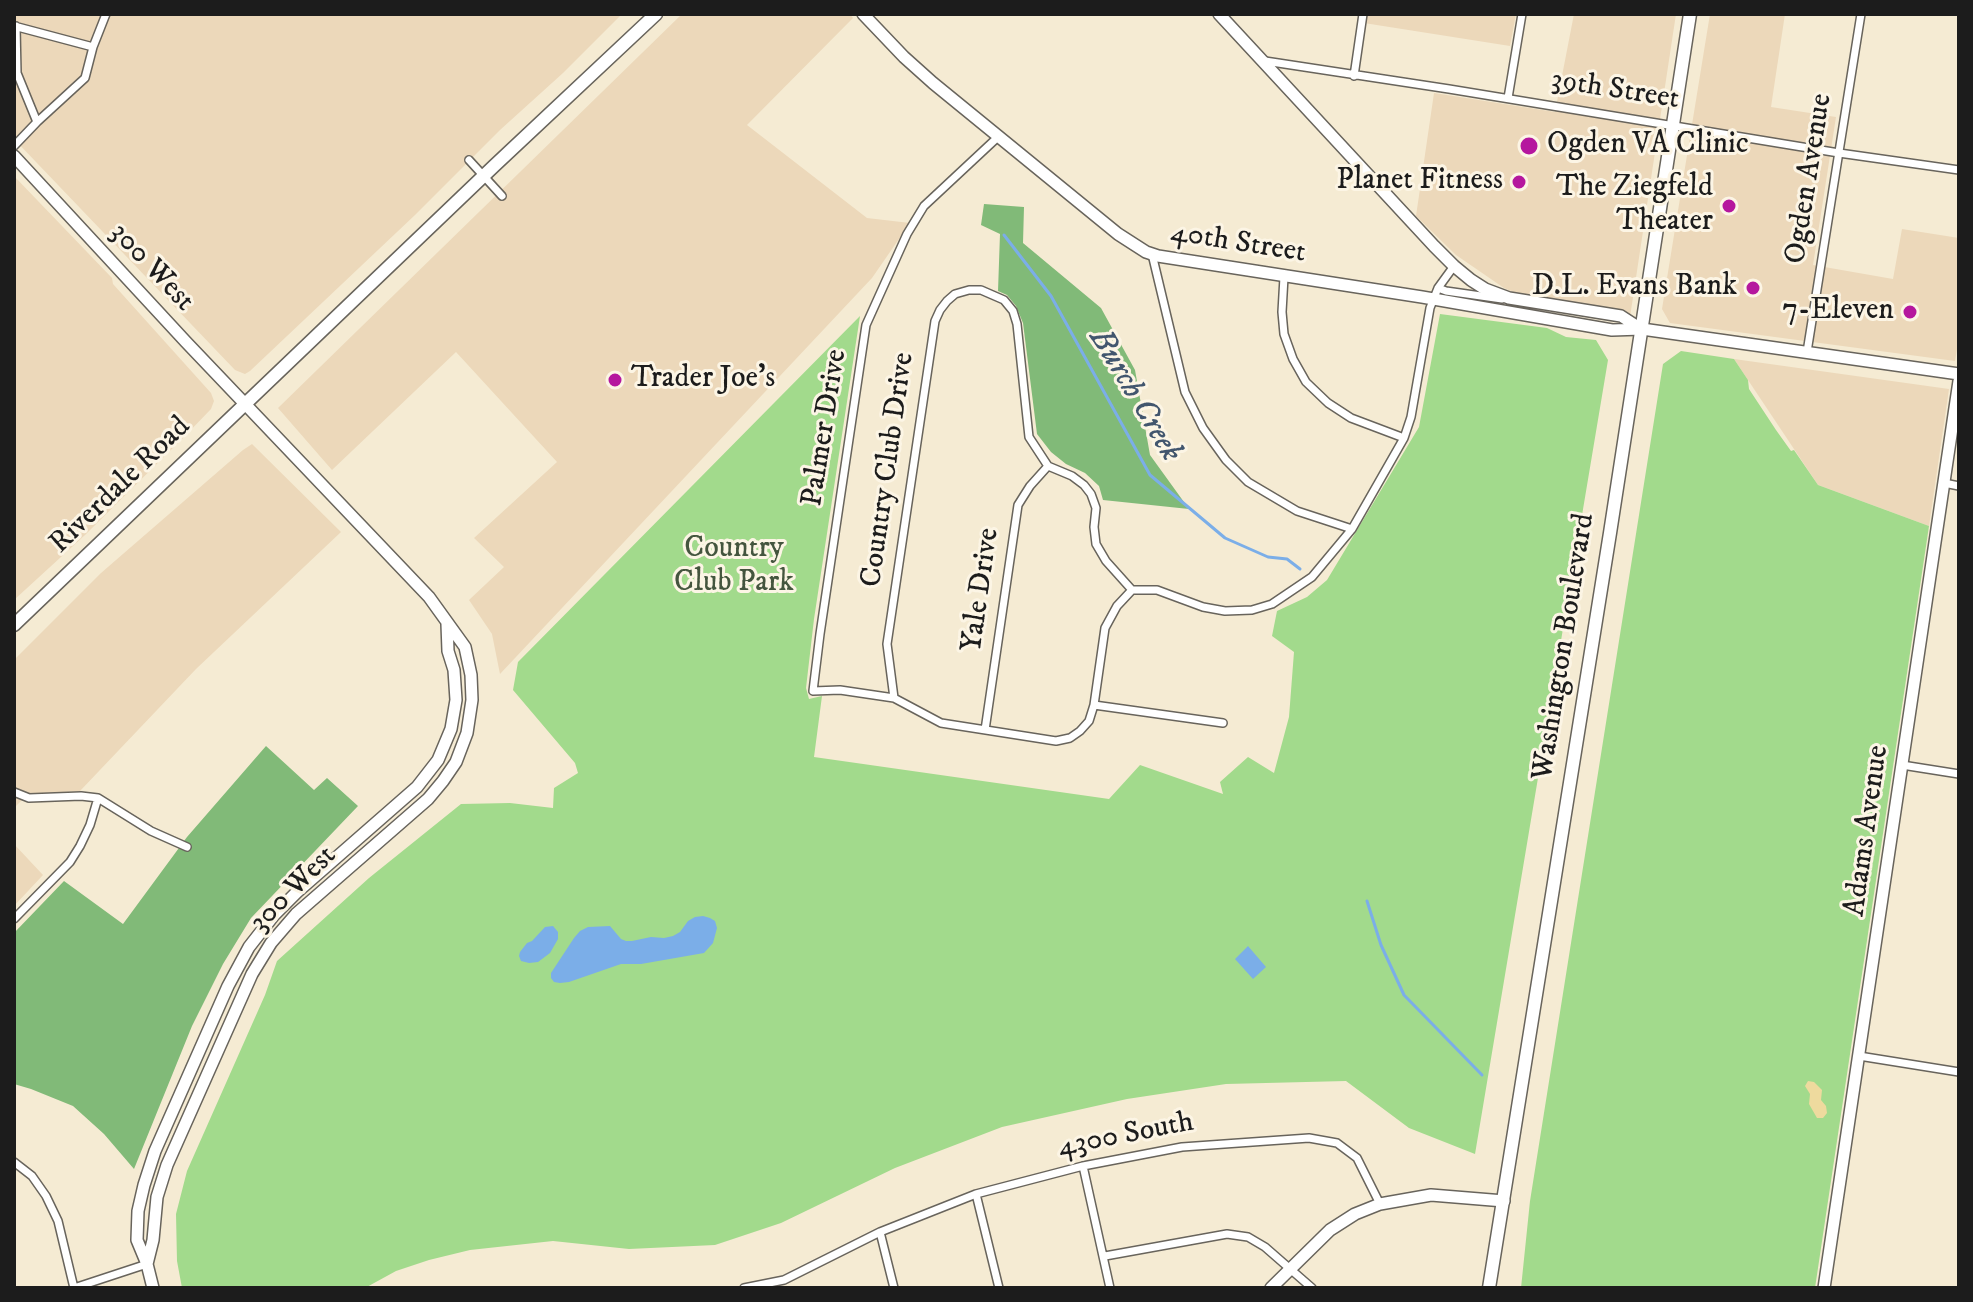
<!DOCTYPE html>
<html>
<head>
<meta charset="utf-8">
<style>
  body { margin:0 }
  #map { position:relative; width:1973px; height:1302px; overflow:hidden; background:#f5ebd3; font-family:"IM FELL DW Pica",serif }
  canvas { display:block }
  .frame { position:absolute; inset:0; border:16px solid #1c1c1c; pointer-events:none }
</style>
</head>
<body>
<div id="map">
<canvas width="1973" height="1302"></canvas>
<div class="frame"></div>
</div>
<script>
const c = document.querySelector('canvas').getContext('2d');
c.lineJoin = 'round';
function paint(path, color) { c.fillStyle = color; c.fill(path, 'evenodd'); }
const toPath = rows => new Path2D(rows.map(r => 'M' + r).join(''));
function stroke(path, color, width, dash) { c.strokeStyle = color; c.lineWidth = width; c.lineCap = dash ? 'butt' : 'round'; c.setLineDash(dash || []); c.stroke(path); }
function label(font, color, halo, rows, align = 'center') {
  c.font = font + ' "IM FELL DW Pica",serif'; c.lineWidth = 6; c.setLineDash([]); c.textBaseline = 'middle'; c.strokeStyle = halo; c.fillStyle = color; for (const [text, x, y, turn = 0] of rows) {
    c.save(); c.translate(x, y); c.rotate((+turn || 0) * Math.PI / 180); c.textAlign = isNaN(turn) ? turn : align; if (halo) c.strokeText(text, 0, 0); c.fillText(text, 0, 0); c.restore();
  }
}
const built = toPath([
  [14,14,622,14,563,73,500,130,415,215,250,371,245,374,235,370,14,139],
  [682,14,850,14,853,18,747,125,867,218,910,223,872,278,500,674,492,634,469,600,504,567,474,538,557,462,456,352,332,470,278,408],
  [1366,14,1516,14,1510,46,1364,23],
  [1574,14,1676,14,1630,317,1518,294,1504,288,1456,255,1416,216,1434,93,1555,112],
  [1710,14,1785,14,1771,107,1836,117,1813,265,1893,279,1902,229,1959,238,1959,337,1955,361,1670,323,1662,309],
  [14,176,112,278,113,284,211,393,214,401,211,409,185,436,85,535,14,600],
  [1734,359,1949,389,1929,526,1818,485],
  [252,444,341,532,196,669,80,791,28,794,14,808,14,660,101,573,243,450],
  [14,844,43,875,14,906]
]);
const green = toPath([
  [1440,314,1547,328,1566,337,1596,340,1608,360,1475,1154,1409,1128,1346,1081,1226,1084,1127,1099,1002,1127,895,1168,781,1223,715,1245,629,1249,553,1241,470,1250,429,1260,396,1271,365,1288,182,1288,177,1261,176,1214,187,1171,265,995,277,961,369,878,461,804,510,803,553,808,554,788,578,773,575,763,513,690,518,662,860,316,814,619,806,688,809,699,822,696,814,757,1109,799,1140,765,1223,794,1220,782,1248,757,1274,773,1289,717,1294,652,1272,636,1277,611,1307,597,1327,580,1419,427],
  [1681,351,1734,359,1748,380,1749,389,1776,430,1791,451,1794,450,1818,485,1929,526,1815,1288,1521,1288,1530,1201,1663,364]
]);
const forest = toPath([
  [984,204,1024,207,1023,243,1101,308,1135,370,1150,455,1189,509,1103,500,1099,486,1085,473,1066,464,1051,452,1037,434,1023,323,1016,306,1007,295,998,291,1000,234,981,225],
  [266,746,314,790,327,778,358,806,251,918,223,964,192,1026,134,1169,104,1134,73,1106,31,1089,14,1084,14,933,64,881,123,924,187,837]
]);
const sand = toPath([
  [1808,1081,1814,1082,1822,1090,1821,1100,1826,1106,1827,1113,1823,1118,1817,1118,1809,1104,1810,1094,1805,1086]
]);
const water = toPath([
  [703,916,710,918,715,921,717,928,713,943,704,953,641,964,621,964,569,982,560,983,554,982,551,978,551,973,574,938,580,931,588,927,610,926,621,939,626,941,632,941,651,937,664,938,673,936,680,932,688,921,695,917],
  [553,926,558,932,558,939,550,953,538,962,529,963,521,961,519,956,520,952,527,943,532,941,545,927],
  [1248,946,1266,967,1253,979,1235,959]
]);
const stream = toPath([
  [1004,235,1051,296,1150,475,1225,538,1268,557,1287,559,1300,569],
  [1367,901,1381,945,1404,995,1482,1075]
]);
const street = toPath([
  [14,26,93,47,85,78,37,122,17,73,16,26],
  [93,47,106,14],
  [1265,61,1449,89,1839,153,1959,170],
  [1354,76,1363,14],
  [1508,98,1522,14],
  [999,136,924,206,907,234,866,325,820,634,813,691,840,690,894,698,941,723,1056,741,1070,738,1080,731,1089,721,1094,705,1105,628,1117,606,1132,590,1157,590,1203,607,1225,611,1252,610,1272,604,1312,577,1352,529,1404,438,1411,417,1430,308,1438,288,1454,266],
  [14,146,37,122],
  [469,160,502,196],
  [1152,254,1185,392,1203,428,1226,460,1248,482,1297,511,1352,529],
  [1284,277,1282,312,1284,334,1293,359,1306,382,1328,403,1351,418,1404,438],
  [1438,288,1446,291,1502,299],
  [1807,352,1861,14],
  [1944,483,1959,486],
  [894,698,887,644,935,321,940,310,947,301,955,294,969,290,981,290,1004,300,1013,311,1017,324,1029,437,1048,466,1072,476,1084,485,1091,494,1096,508,1094,527,1096,544,1106,561,1132,590],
  [1094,705,1223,723],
  [985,730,1018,505,1030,486,1048,466],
  [1902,765,1959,774],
  [14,792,29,798,81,796,98,798,151,831,187,847],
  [14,919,70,862,80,846,90,825,98,798],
  [1859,1056,1959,1072],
  [14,1162,32,1176,46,1196,58,1221,74,1288],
  [1083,1166,1110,1288],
  [976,1194,999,1288],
  [880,1232,894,1288],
  [1105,1256,1227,1234,1248,1237,1265,1247,1312,1288],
  [74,1288,147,1264],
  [744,1288,784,1280,880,1232,976,1194,1083,1166,1182,1147,1309,1138,1337,1143,1357,1158,1380,1204]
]);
const secondary = toPath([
  [863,14,904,57,933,83,1118,234,1146,252,1158,256,1422,297,1612,330,1642,329,1959,374],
  [1219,14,1434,246,1454,266,1471,280,1485,289,1509,298,1621,316,1641,329],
  [14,156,186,342,429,597,465,647,471,675,472,700,467,733,456,762,443,781,428,799,296,914,271,943,252,974,167,1165,157,1197,153,1240,147,1264],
  [153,1288,147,1264,137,1240,138,1211,144,1185,155,1151,228,986,249,947,274,915,297,892,417,787,438,760,451,729,456,700,454,670,448,651,447,624],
  [1271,1288,1330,1230,1355,1214,1380,1204,1431,1195,1504,1201],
  [1824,1288,1959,381]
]);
const primary = toPath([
  [14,625,494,166,656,14],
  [1489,1288,1610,533,1690,14]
]);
const markers = [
  [1529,146,10,"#b5179e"],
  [1519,182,8,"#b5179e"],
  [1729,206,8,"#b5179e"],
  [1753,288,8,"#b5179e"],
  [1910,312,8,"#b5179e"],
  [615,380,8,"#b5179e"]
];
const streetNames = [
  ["39th Street",1615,91,9],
  ["Ogden Avenue",1810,179,-81],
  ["40th Street",1238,244,9],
  ["300 West",151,268,47],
  ["Palmer Drive",826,428,-81],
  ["Country Club Drive",889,470,-82],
  ["Riverdale Road",121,486,-44],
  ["Yale Drive",982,590,-82],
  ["Washington Boulevard",1565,647,-81],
  ["Adams Avenue",1868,831,-82],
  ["300 West",294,890,-45],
  ["4300 South",1126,1136,-11]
];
const poiNames = [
  ["Ogden VA Clinic",1547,146,"left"],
  ["Planet Fitness",1503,182],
  ["The Ziegfeld",1713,189],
  ["Theater",1713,223],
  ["D.L. Evans Bank",1737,288],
  ["7-Eleven",1894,312],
  ["Trader Joe's",631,380,"left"]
];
const parkNames = [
  ["Country",734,550],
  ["Club Park",734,584]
];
const waterNames = [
  ["Burch Creek",1134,396,59]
];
paint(built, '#ecd8ba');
paint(green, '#a2da8c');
paint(forest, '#81ba78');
paint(sand, '#eeda9e');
paint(water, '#7baee8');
stroke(stream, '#7baee8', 3);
stroke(street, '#68645c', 10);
stroke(secondary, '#68645c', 14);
stroke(primary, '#68645c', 15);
stroke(street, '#fff', 7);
stroke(secondary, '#fff', 11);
stroke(primary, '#fff', 12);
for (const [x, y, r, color] of markers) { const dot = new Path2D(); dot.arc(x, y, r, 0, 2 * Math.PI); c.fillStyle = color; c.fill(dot); stroke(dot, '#fcf5e5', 3); }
label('30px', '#1c1c1c', '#fcf5e5', streetNames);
label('30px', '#1c1c1c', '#fcf5e5', poiNames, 'right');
label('30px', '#44553e', '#fcf5e5', parkNames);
label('italic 32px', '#42566e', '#fcf5e5', waterNames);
</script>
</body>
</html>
